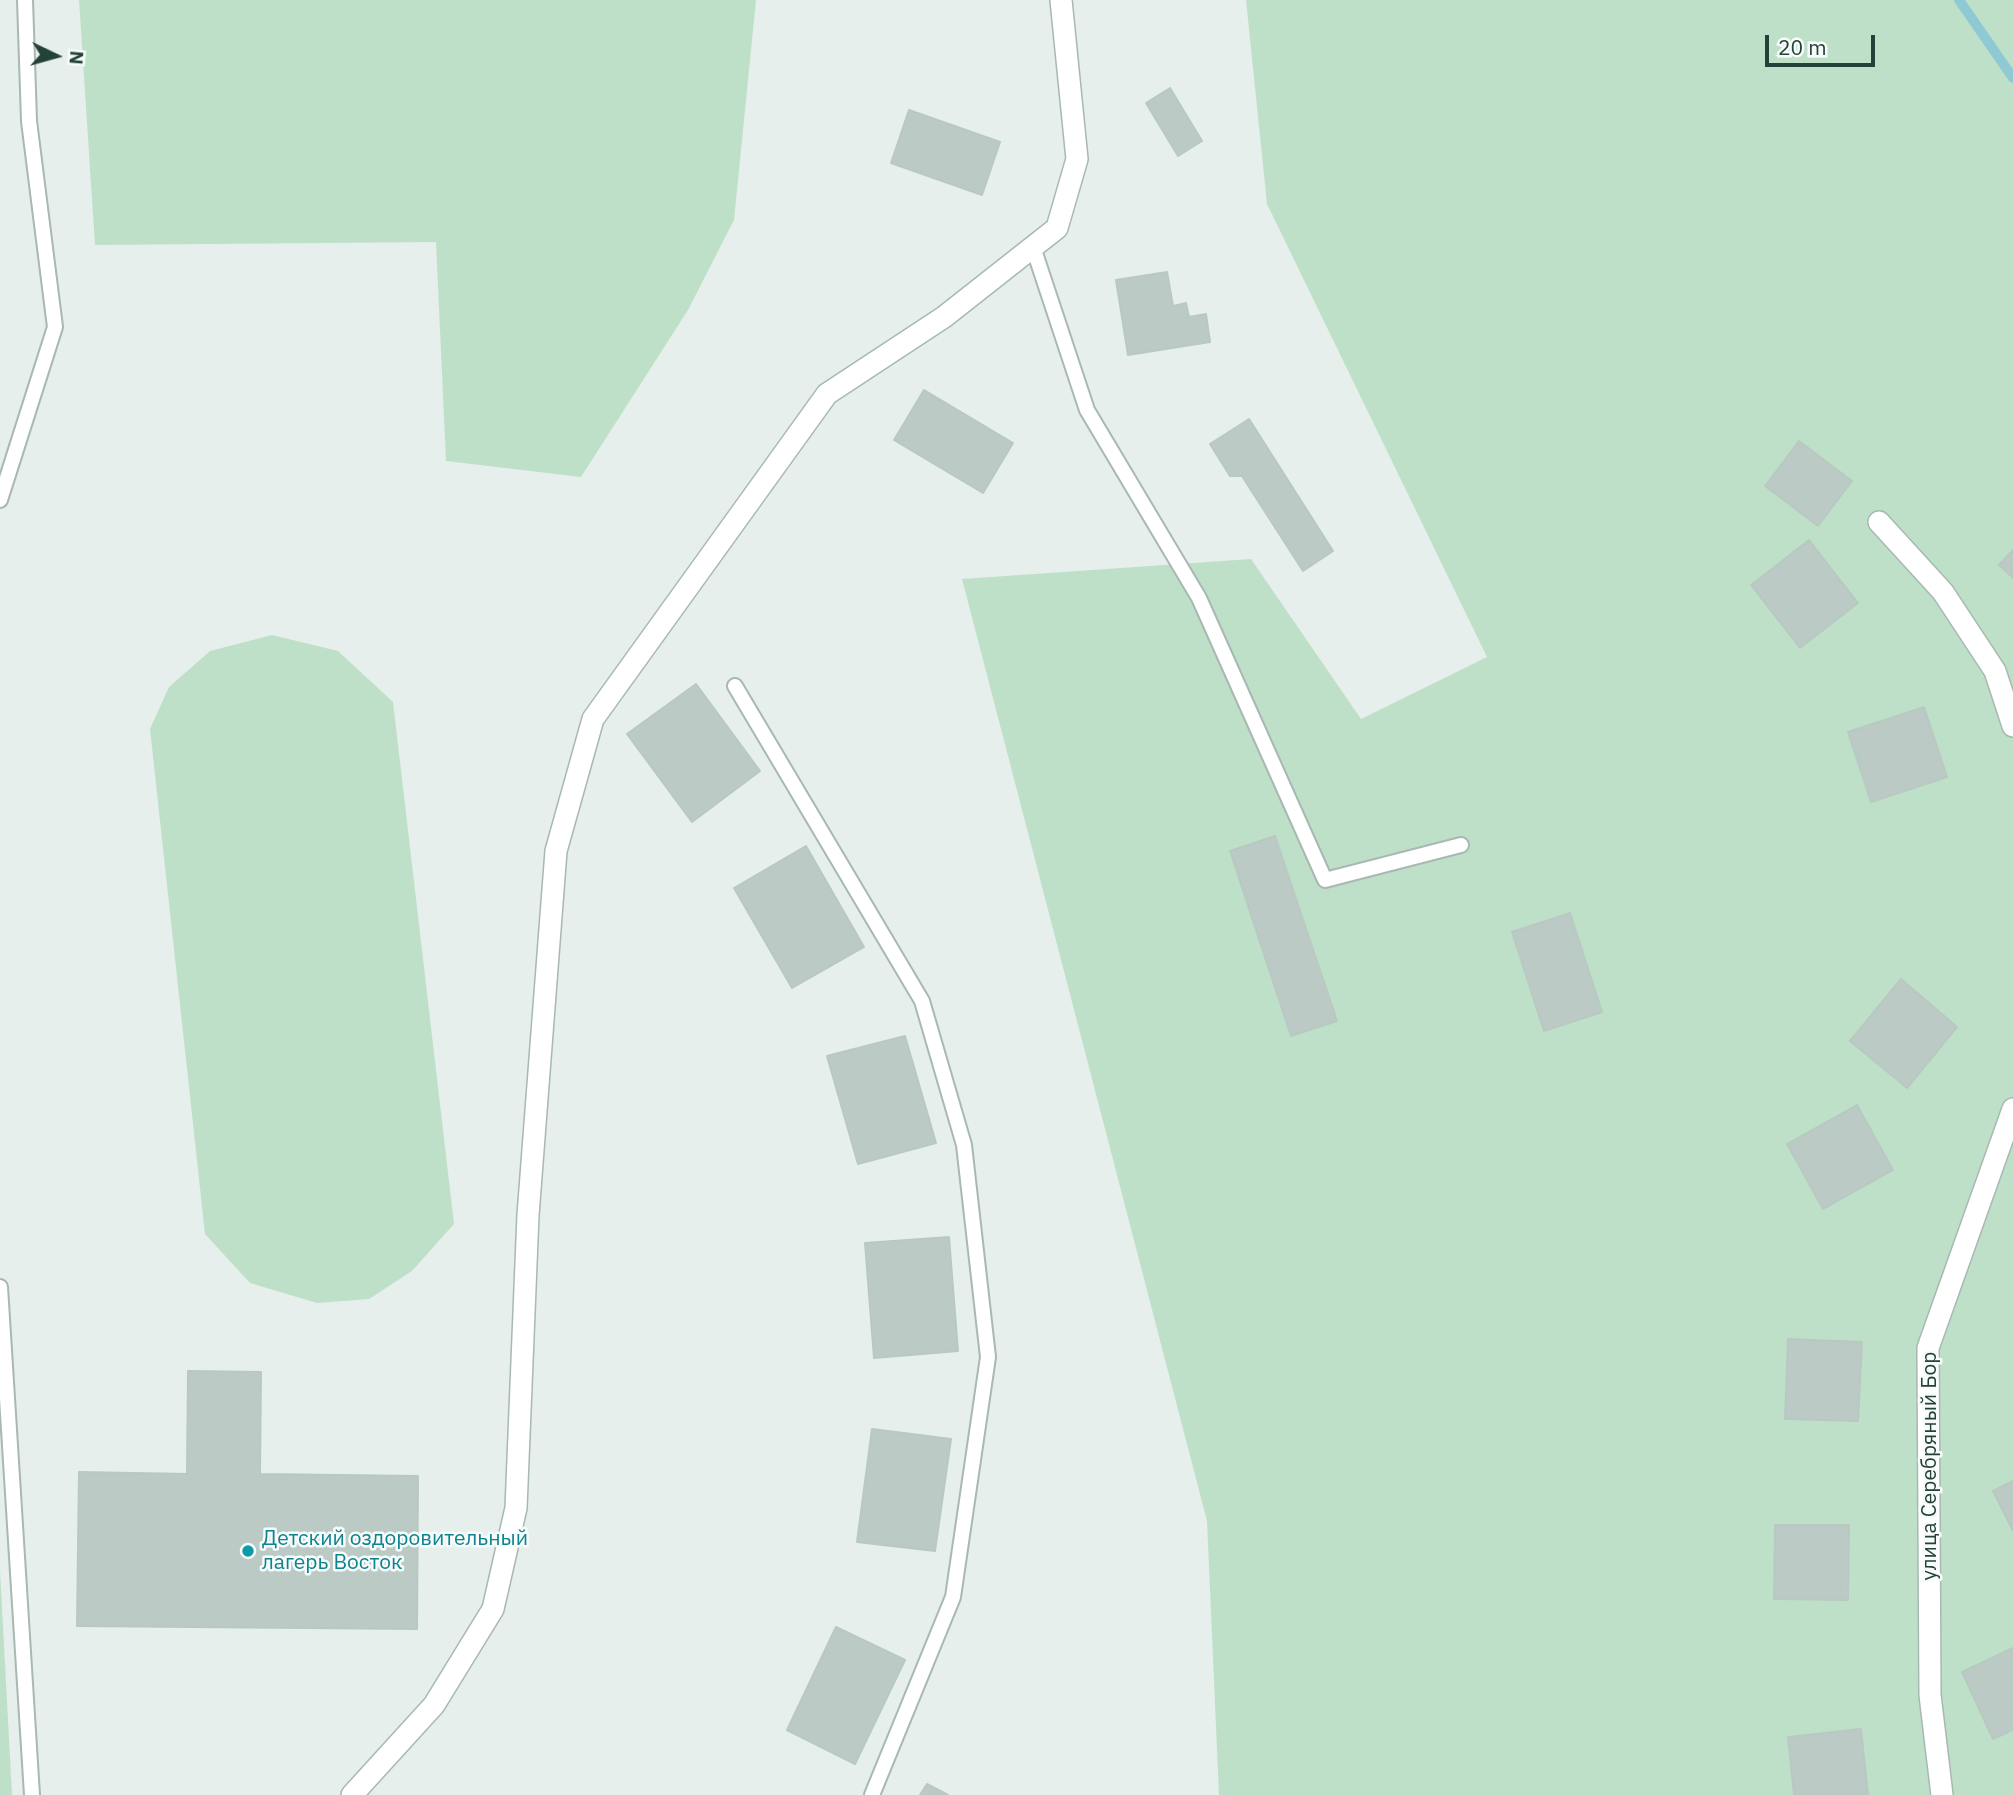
<!DOCTYPE html>
<html>
<head>
<meta charset="utf-8">
<style>
  body { margin:0 }
  #map { position:relative; width:2013px; height:1795px; overflow:hidden; background:#e6efeb; font-family:"IBM Plex Sans",sans-serif }
  canvas { display:block }
  .north { position:absolute; left:21px; top:21px; width:70px; height:70px; -webkit-text-stroke:5px #f7fbf9; paint-order:stroke; rotate:95deg; font-size:19px; font-weight:700; line-height:28px; text-align:center; color:#24423a }
  .north::after { content:''; display:block; margin:auto; width:24px; height:32px; background:#24423a; clip-path:polygon(50% 0,100% 100%,50% 72%,0 100%) }
  .scale { position:absolute; left:1765px; top:35px; width:110px; height:32px; box-sizing:border-box; border:4px solid #24423a; border-top:0; padding-left:9px; font-size:21px; line-height:24px; white-space:nowrap; color:#24423a; -webkit-text-stroke:5px #f7fbf9; paint-order:stroke }
</style>
</head>
<body>
<div id="map">
<canvas width="2013" height="1795"></canvas>
<div class="north">N</div>
<div class="scale">20 m</div>
</div>
<script>
const c = document.querySelector('canvas').getContext('2d');
c.lineJoin = 'round';
function paint(path, color) { c.fillStyle = color; c.fill(path, 'evenodd'); }
const toPath = rows => new Path2D(rows.map(r => 'M' + r).join(''));
function stroke(path, color, width, dash) { c.strokeStyle = color; c.lineWidth = width; c.lineCap = dash ? 'butt' : 'round'; c.setLineDash(dash || []); c.stroke(path); }
function label(font, color, halo, rows, align = 'center') {
  c.font = font + ' "IBM Plex Sans",sans-serif'; c.lineWidth = 5; c.setLineDash([]); c.textBaseline = 'middle'; c.strokeStyle = halo; c.fillStyle = color; for (const [text, x, y, turn = 0] of rows) {
    c.save(); c.translate(x, y); c.rotate((+turn || 0) * Math.PI / 180); c.textAlign = isNaN(turn) ? turn : align; if (halo) c.strokeText(text, 0, 0); c.fillText(text, 0, 0); c.restore();
  }
}
const green = toPath([
  [79,0,756,0,734,220,688,310,581,477,446,461,436,242,95,245],
  [1246,0,2013,0,2013,1795,1219,1795,1207,1521,962,579,1251,559,1361,719,1487,657,1267,204],
  [272,635,338,651,393,702,454,1224,412,1271,369,1299,317,1303,250,1283,205,1234,150,729,169,687,210,651],
  [0,1570,12,1795,0,1795]
]);
const stream = toPath([
  [1959,0,2013,78]
]);
const building = toPath([
  [1170,88,1202,141,1178,156,1146,103,1170,88],
  [909,110,1000,142,982,195,891,163,909,110],
  [1167,272,1173,306,1186,303,1189,317,1206,314,1210,342,1128,355,1116,280,1167,272],
  [924,390,1013,443,983,493,894,440,924,390],
  [1249,419,1333,551,1303,571,1242,476,1230,476,1210,444,1249,419],
  [1799,441,1852,481,1818,526,1765,486,1799,441],
  [1809,540,1858,603,1800,648,1751,585,1809,540],
  [2013,550,2013,578,1999,565,2013,550],
  [696,684,760,771,692,822,627,734,696,684],
  [1924,707,1947,777,1871,802,1848,732,1924,707],
  [1275,836,1337,1021,1291,1036,1230,851,1275,836],
  [806,846,864,947,792,988,734,888,806,846],
  [1570,913,1602,1012,1544,1031,1512,932,1570,913],
  [1901,979,1957,1027,1907,1088,1850,1041,1901,979],
  [905,1036,936,1143,858,1164,827,1056,905,1036],
  [1857,1105,1893,1170,1823,1209,1787,1144,1857,1105],
  [949,1237,958,1351,874,1358,865,1243,949,1237],
  [1788,1339,1862,1342,1858,1421,1785,1419,1788,1339],
  [188,1371,261,1372,260,1474,418,1476,417,1629,77,1626,79,1472,187,1474,188,1371],
  [872,1429,951,1439,935,1551,857,1542,872,1429],
  [2013,1481,2013,1531,1993,1491,2013,1481],
  [1775,1525,1849,1525,1848,1600,1774,1599,1775,1525],
  [836,1627,905,1660,855,1764,787,1730,836,1627],
  [2013,1648,2013,1730,1993,1739,1962,1672,2013,1648],
  [1861,1729,1868,1795,1794,1795,1788,1737,1861,1729],
  [927,1784,948,1795,920,1795,927,1784]
]);
const lane = toPath([
  [1033,247,1087,410,1199,598,1325,880,1461,845],
  [0,500,55,327,29,121,25,0],
  [735,686,922,1001,964,1145,988,1357,953,1597,872,1795],
  [0,1287,32,1795]
]);
const street = toPath([
  [1879,522,1943,592,1995,671,2013,726],
  [352,1795,434,1705,493,1609,516,1508,528,1215,556,851,593,719,827,394,944,317,1057,228,1077,159,1061,0],
  [1942,1795,1930,1695,1928,1348,2013,1109]
]);
const markers = [
  [248,1551,7,"#0f9aa8"]
];
const streetNames = [
  ["улица Серебряный Бор",1930,1466,-90]
];
const cultureNames = [
  ["Детский оздоровительный",262,1539],
  ["лагерь Восток",262,1563]
];
paint(green, '#bfe0c8');
stroke(stream, '#8ec9d4', 10);
paint(building, '#bbcac4');
stroke(building, '#b8c9c2', 2);
stroke(lane, '#a8b8b2', 18);
stroke(street, '#a8b8b2', 24);
stroke(lane, '#fff', 14);
stroke(street, '#fff', 21);
for (const [x, y, r, color] of markers) { const dot = new Path2D(); dot.arc(x, y, r, 0, 2 * Math.PI); c.fillStyle = color; c.fill(dot); stroke(dot, '#f7fbf9', 2.5); }
label('21px', '#24423a', '#f7fbf9', streetNames);
label('21px', '#0d838f', '#f7fbf9', cultureNames, 'left');
</script>
</body>
</html>
